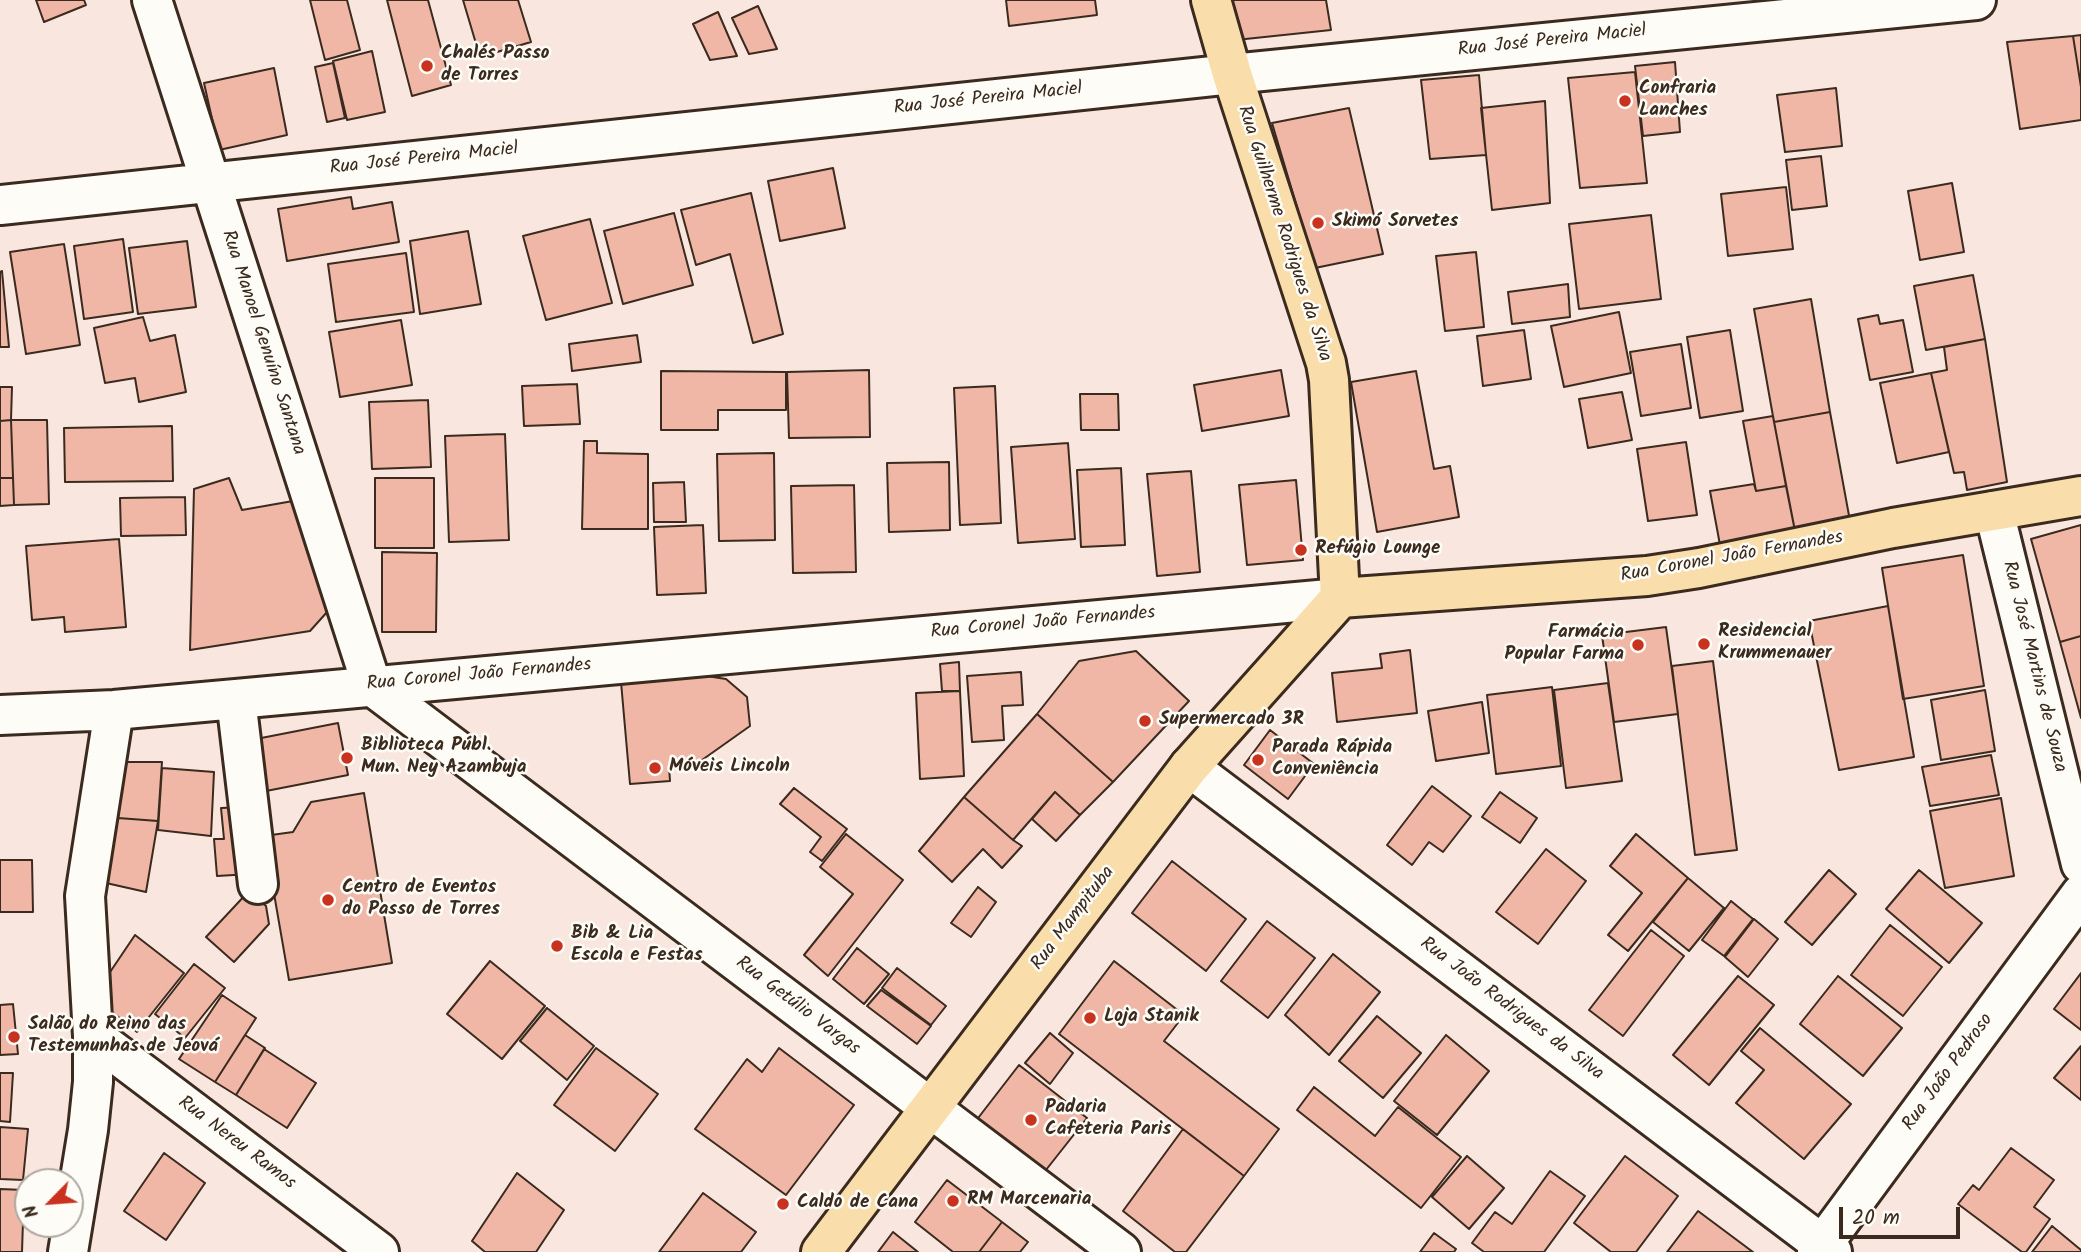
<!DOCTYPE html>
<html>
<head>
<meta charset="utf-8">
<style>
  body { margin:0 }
  #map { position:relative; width:2081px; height:1252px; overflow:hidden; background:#f9e7df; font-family:Kalam,sans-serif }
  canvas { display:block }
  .north { position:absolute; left:14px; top:1168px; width:70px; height:70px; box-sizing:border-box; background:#fdfcf7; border:2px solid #afa8a0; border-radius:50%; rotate:245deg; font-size:19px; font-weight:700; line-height:28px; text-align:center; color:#3b2a1e }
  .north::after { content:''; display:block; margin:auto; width:24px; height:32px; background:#c8321e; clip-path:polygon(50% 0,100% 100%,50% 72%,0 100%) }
  .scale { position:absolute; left:1839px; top:1207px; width:121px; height:32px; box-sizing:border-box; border:4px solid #3b2a1e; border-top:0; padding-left:9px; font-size:21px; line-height:24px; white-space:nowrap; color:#3b2a1e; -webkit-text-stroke:5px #fdfcf7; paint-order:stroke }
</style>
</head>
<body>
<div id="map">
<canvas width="2081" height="1252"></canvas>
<div class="north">N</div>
<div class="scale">20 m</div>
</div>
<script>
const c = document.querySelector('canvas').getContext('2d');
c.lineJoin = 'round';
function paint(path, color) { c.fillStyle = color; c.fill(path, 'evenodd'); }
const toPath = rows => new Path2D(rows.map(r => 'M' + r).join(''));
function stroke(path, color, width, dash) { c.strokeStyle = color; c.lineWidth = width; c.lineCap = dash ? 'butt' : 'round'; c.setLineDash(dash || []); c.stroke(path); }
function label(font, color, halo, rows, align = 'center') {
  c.font = font + ' Kalam,sans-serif'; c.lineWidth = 5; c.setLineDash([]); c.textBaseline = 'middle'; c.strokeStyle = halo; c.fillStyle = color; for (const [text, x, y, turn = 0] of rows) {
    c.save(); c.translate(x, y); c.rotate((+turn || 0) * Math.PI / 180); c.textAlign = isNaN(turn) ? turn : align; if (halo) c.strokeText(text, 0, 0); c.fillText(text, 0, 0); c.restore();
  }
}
const building = toPath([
  [36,0,84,0,86,5,44,22,36,0],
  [310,0,347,0,360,50,325,60,310,0],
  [387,0,428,0,451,85,412,96,387,0],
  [463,0,518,0,531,42,480,57,463,0],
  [1006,0,1095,0,1097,15,1009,26,1006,0],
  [1232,0,1326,0,1331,30,1236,40,1232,0],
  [758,6,777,49,749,54,732,18,758,6],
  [718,12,737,56,710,60,693,24,718,12],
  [2081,35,2081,87,2073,36,2081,35],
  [2073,36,2081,87,2081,120,2020,129,2007,42,2073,36],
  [372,51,385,112,347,120,333,61,372,51],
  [1675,62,1680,132,1643,136,1635,66,1675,62],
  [333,63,345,118,327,122,315,67,333,63],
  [274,68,287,135,219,150,204,83,274,68],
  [1635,72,1647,183,1580,188,1568,78,1635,72],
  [1479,75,1486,155,1430,159,1421,80,1479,75],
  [1836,88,1842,146,1785,152,1777,95,1836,88],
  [1545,101,1550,203,1492,210,1481,108,1545,101],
  [1349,108,1383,254,1315,268,1272,123,1349,108],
  [1821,156,1827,206,1792,210,1786,160,1821,156],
  [833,168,845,228,780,241,768,181,833,168],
  [1952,183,1964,252,1920,260,1908,191,1952,183],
  [1786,187,1793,249,1728,256,1721,194,1786,187],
  [751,193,783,334,753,343,730,254,696,265,681,210,751,193],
  [351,197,353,209,392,202,399,242,287,261,278,209,351,197],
  [674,213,693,285,623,304,604,231,674,213],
  [1651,215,1661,299,1579,309,1569,224,1651,215],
  [590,219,612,303,546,320,523,236,590,219],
  [468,231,481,304,420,314,410,241,468,231],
  [123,239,133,312,84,319,74,246,123,239],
  [187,241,196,307,138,314,129,248,187,241],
  [64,244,80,345,26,354,10,252,64,244],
  [1476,252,1484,327,1445,331,1436,256,1476,252],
  [406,253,414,312,336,322,328,264,406,253],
  [2,271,9,347,0,347,0,272,2,271],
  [1973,275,1985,339,1926,350,1914,286,1973,275],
  [1568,284,1570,317,1512,324,1508,292,1568,284],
  [1811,299,1830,412,1774,422,1754,309,1811,299],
  [1619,312,1631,373,1564,387,1551,326,1619,312],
  [1878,315,1880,324,1903,320,1913,372,1870,380,1858,319,1878,315],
  [143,317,150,341,175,335,186,392,139,402,135,378,105,383,94,328,143,317],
  [401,320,412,385,340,397,329,332,401,320],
  [1524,330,1531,379,1483,386,1477,336,1524,330],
  [1730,330,1743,411,1700,418,1687,337,1730,330],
  [637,335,641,362,572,371,569,344,637,335],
  [1985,339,2007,482,1967,490,1964,472,1954,473,1931,373,1947,370,1944,347,1985,339],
  [1681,344,1691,408,1641,416,1630,352,1681,344],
  [869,370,870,437,789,438,787,372,869,370],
  [1281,370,1289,416,1202,431,1194,385,1281,370],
  [661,371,786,372,786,410,718,410,718,430,661,430,661,371],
  [1416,371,1434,469,1450,466,1459,517,1377,532,1351,382,1416,371],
  [1931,373,1949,452,1897,463,1880,383,1931,373],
  [577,384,580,424,524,426,522,386,577,384],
  [995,386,1001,523,960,525,954,388,995,386],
  [0,387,12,387,11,420,0,421,0,387],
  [1622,392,1632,440,1588,448,1579,399,1622,392],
  [1080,394,1118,394,1119,430,1081,430,1080,394],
  [428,400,431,467,372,469,369,402,428,400],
  [1830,412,1850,521,1795,531,1774,422,1830,412],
  [1773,416,1786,486,1756,491,1743,421,1773,416],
  [11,420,47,420,49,504,14,505,11,420],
  [11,420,13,478,0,478,0,421,11,420],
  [172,426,173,481,65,482,64,428,172,426],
  [505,434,509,540,449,542,445,436,505,434],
  [584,441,597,441,597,453,648,454,648,529,582,529,584,441],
  [1686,442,1697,515,1648,521,1637,449,1686,442],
  [1068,443,1075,539,1018,543,1011,447,1068,443],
  [774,453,775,540,719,541,717,454,774,453],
  [949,462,950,530,889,532,887,463,949,462],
  [1121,468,1125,545,1081,547,1077,470,1121,468],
  [1191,471,1200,572,1157,576,1147,474,1191,471],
  [0,478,13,478,14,505,0,506,0,478],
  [229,478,242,510,293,501,328,611,310,631,190,650,194,489,229,478],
  [375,478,434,478,434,548,375,548,375,478],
  [1296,480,1303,560,1247,565,1239,485,1296,480],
  [684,482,686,522,654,522,653,483,684,482],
  [1754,484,1756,491,1786,486,1795,531,1720,545,1710,491,1754,484],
  [854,485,856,572,793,573,791,486,854,485],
  [185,497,186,535,121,536,120,498,185,497],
  [703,525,706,593,657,595,654,527,703,525],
  [2081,525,2081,636,2060,642,2031,539,2081,525],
  [119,539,126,627,65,632,64,617,32,620,26,546,119,539],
  [382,552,437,553,436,632,382,632,382,552],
  [1963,555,1984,686,1903,699,1882,568,1963,555],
  [1888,606,1914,757,1839,770,1809,621,1888,606],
  [1666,627,1678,714,1614,722,1602,635,1666,627],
  [2081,636,2081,718,2060,642,2081,636],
  [1410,650,1417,713,1337,722,1332,673,1382,668,1380,654,1410,650],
  [1136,651,1189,701,1113,782,1037,714,1079,661,1136,651],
  [1713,661,1737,850,1695,855,1672,666,1713,661],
  [959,662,960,691,942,691,940,664,959,662],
  [1021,672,1023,705,1002,706,1004,740,972,742,967,676,1021,672],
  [700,675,726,679,747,697,750,726,695,765,669,766,670,781,630,784,621,682,700,675],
  [1608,683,1622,781,1566,788,1554,690,1608,683],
  [1552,687,1561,766,1496,774,1487,695,1552,687],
  [1985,690,1995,751,1941,760,1931,700,1985,690],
  [960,691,964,776,920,779,916,693,960,691],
  [1482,702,1489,753,1436,761,1428,711,1482,702],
  [1037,714,1113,782,1080,815,1055,792,1013,840,964,797,1037,714],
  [338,723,348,775,261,792,251,740,338,723],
  [1270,730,1314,764,1288,799,1244,765,1270,730],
  [1991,755,1999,795,1930,806,1922,767,1991,755],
  [125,762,162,762,158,821,118,818,125,762],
  [162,768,214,772,211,836,158,830,162,768],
  [1432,786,1471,816,1443,852,1429,842,1412,865,1387,845,1432,786],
  [794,788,847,829,822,861,810,852,821,837,780,804,794,788],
  [1055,792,1080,815,1056,841,1032,819,1055,792],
  [1500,792,1537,818,1520,843,1482,817,1500,792],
  [364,793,392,963,289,980,264,836,293,832,311,802,364,793],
  [964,797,1013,840,1022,846,1002,868,983,849,952,882,919,851,964,797],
  [2001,798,2014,876,1945,888,1930,811,2001,798],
  [245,807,251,874,217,876,214,839,224,839,221,808,245,807],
  [118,818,158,821,146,892,106,883,118,818],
  [846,834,903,880,828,976,804,955,853,894,820,867,846,834],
  [1636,834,1688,878,1628,951,1608,935,1642,893,1610,866,1636,834],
  [1546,849,1586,881,1538,944,1496,912,1546,849],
  [0,860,32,860,33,912,0,912,0,860],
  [1172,861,1246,919,1206,971,1132,913,1172,861],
  [1829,870,1856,894,1812,945,1785,922,1829,870],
  [1919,870,1982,923,1949,963,1886,909,1919,870],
  [1688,878,1724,908,1689,951,1653,922,1688,878],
  [978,887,996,902,971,937,951,923,978,887],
  [249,891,266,906,269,924,234,962,206,937,249,891],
  [1731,901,1753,919,1724,956,1702,940,1731,901],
  [1754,919,1778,939,1748,977,1725,957,1754,919],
  [1267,921,1315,958,1268,1018,1221,981,1267,921],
  [1890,925,1942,967,1903,1016,1851,975,1890,925],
  [1651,930,1684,956,1623,1036,1589,1010,1651,930],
  [135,935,184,973,137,1032,101,1003,100,987,135,935],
  [857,948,889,974,864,1004,833,979,857,948],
  [1333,954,1380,992,1329,1055,1285,1015,1333,954],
  [490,961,545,1006,502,1059,447,1014,490,961],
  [1114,961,1184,1015,1164,1041,1279,1129,1244,1176,1059,1034,1114,961],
  [194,964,225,988,185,1038,155,1014,194,964],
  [897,968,946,1006,931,1025,882,988,897,968],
  [2081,973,2081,1030,2054,1009,2081,973],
  [1738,976,1774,1005,1709,1085,1673,1055,1738,976],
  [1838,976,1902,1028,1863,1076,1800,1024,1838,976],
  [881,990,931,1026,917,1044,867,1006,881,990],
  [222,995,256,1018,215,1082,179,1059,222,995],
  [13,1004,18,1054,0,1055,0,1005,13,1004],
  [547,1008,594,1046,567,1080,520,1041,547,1008],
  [1377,1016,1421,1053,1383,1098,1339,1061,1377,1016],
  [1760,1028,1851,1104,1804,1159,1736,1103,1764,1070,1741,1051,1760,1028],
  [1050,1033,1073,1053,1050,1084,1025,1063,1050,1033],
  [245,1035,265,1048,236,1095,215,1082,245,1035],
  [1446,1035,1489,1071,1437,1135,1394,1101,1446,1035],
  [2081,1046,2081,1100,2054,1078,2081,1046],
  [596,1048,658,1094,615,1151,554,1105,596,1048],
  [779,1048,854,1105,786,1195,695,1129,747,1059,762,1072,779,1048],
  [264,1049,316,1083,287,1128,236,1095,264,1049],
  [1019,1065,1087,1118,1042,1175,975,1122,1019,1065],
  [0,1073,13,1073,10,1122,0,1121,0,1073],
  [1314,1087,1375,1136,1398,1107,1461,1157,1421,1208,1297,1110,1314,1087],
  [0,1127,28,1129,23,1180,0,1179,0,1127],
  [1183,1129,1244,1176,1186,1252,1175,1252,1123,1211,1183,1129],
  [2011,1148,2054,1180,2034,1207,2050,1219,2026,1252,2022,1252,1958,1204,1973,1185,1979,1190,2011,1148],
  [164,1153,205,1183,166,1240,124,1211,164,1153],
  [1467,1156,1504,1188,1469,1229,1432,1197,1467,1156],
  [1625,1156,1678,1196,1636,1252,1611,1252,1574,1223,1625,1156],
  [1550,1171,1585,1196,1544,1252,1484,1252,1472,1243,1495,1212,1512,1224,1550,1171],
  [517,1173,564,1210,536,1252,485,1252,472,1241,517,1173],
  [947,1180,1002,1222,979,1252,953,1252,915,1222,947,1180],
  [0,1189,24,1190,22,1252,0,1252,0,1189],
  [703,1193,756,1232,741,1252,659,1252,703,1193],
  [1698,1211,1753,1252,1667,1252,1698,1211],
  [1002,1222,1028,1242,1020,1252,979,1252,1002,1222],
  [2052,1226,2081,1250,2081,1252,2032,1252,2052,1226],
  [893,1232,918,1252,878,1252,893,1232],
  [1434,1233,1456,1249,1454,1252,1420,1252,1434,1233]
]);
const minor = toPath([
  [152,0,372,686,1121,1252],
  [0,205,1232,74,1976,0],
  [1994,511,2081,864],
  [236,699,258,884],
  [0,715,114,710,236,699,1340,598],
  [1189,767,1832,1252],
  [93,1036,379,1252],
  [68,1252,88,1130,93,1082,93,1036,85,896,114,710],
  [1817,1252,2081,894]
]);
const major = toPath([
  [1211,0,1232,74,1326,363,1329,380,1340,598],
  [1340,598,1647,576,1699,568,1893,528,2081,496],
  [821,1252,1189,767,1340,598]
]);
const markers = [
  [427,66,7,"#c8321e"],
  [1625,101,7,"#c8321e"],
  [1318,223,7,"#c8321e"],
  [1301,550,7,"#c8321e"],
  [1704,644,7,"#c8321e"],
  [1638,645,7,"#c8321e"],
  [1145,721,7,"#c8321e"],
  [347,758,7,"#c8321e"],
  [1258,760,7,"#c8321e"],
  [655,768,7,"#c8321e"],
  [328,900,7,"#c8321e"],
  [557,946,7,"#c8321e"],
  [1090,1018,7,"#c8321e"],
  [14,1037,7,"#c8321e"],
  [1031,1120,7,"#c8321e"],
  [953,1201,7,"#c8321e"],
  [783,1204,7,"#c8321e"]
];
const streetNames = [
  ["Rua José Pereira Maciel",1552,42,-6],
  ["Rua José Pereira Maciel",988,100,-6],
  ["Rua José Pereira Maciel",424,160,-6],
  ["Rua Guilherme Rodrigues da Silva",1283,234,72],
  ["Rua Manoel Genuíno Santana",262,343,72],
  ["Rua Coronel João Fernandes",1732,558,-10],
  ["Rua Coronel João Fernandes",1043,624,-5],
  ["Rua José Martins de Souza",2033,667,76],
  ["Rua Coronel João Fernandes",479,676,-5],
  ["Rua Mampituba",1074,919,-53],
  ["Rua Getúlio Vargas",797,1007,37],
  ["Rua João Rodrigues da Silva",1511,1010,37],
  ["Rua João Pedroso",1949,1073,-54],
  ["Rua Nereu Ramos",236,1144,37]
];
const poiNames = [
  ["Chalés Passo",441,55],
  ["de Torres",441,77],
  ["Confraria",1639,90],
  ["Lanches",1639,112],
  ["Skimó Sorvetes",1332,223],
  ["Refúgio Lounge",1315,550],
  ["Residencial",1718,633],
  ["Krummenauer",1718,655],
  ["Farmácia",1624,634,"right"],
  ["Popular Farma",1624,656,"right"],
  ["Supermercado 3R",1159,721],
  ["Biblioteca Públ.",361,747],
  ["Mun. Ney Azambuja",361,769],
  ["Parada Rápida",1272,749],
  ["Conveniência",1272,771],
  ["Móveis Lincoln",669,768],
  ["Centro de Eventos",342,889],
  ["do Passo de Torres",342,911],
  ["Bib & Lia",571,935],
  ["Escola e Festas",571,957],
  ["Loja Stanik",1104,1018],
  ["Salão do Reino das",28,1026],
  ["Testemunhas de Jeová",28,1048],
  ["Padaria",1045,1109],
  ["Cafeteria Paris",1045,1131],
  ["RM Marcenaria",967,1201],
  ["Caldo de Cana",797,1204]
];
paint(building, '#f0b7a7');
stroke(building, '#3b2a1e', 2);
stroke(minor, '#3b2a1e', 44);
stroke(major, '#3b2a1e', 44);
stroke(minor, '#fdfcf7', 38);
stroke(major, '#f9deab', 38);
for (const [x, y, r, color] of markers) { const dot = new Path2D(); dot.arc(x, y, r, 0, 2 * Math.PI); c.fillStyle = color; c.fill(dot); stroke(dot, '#fdfcf7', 2.5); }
label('19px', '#3b2a1e', '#fdfcf7', streetNames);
label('bold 19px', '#3b2a1e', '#fdfcf7', poiNames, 'left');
</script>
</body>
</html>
